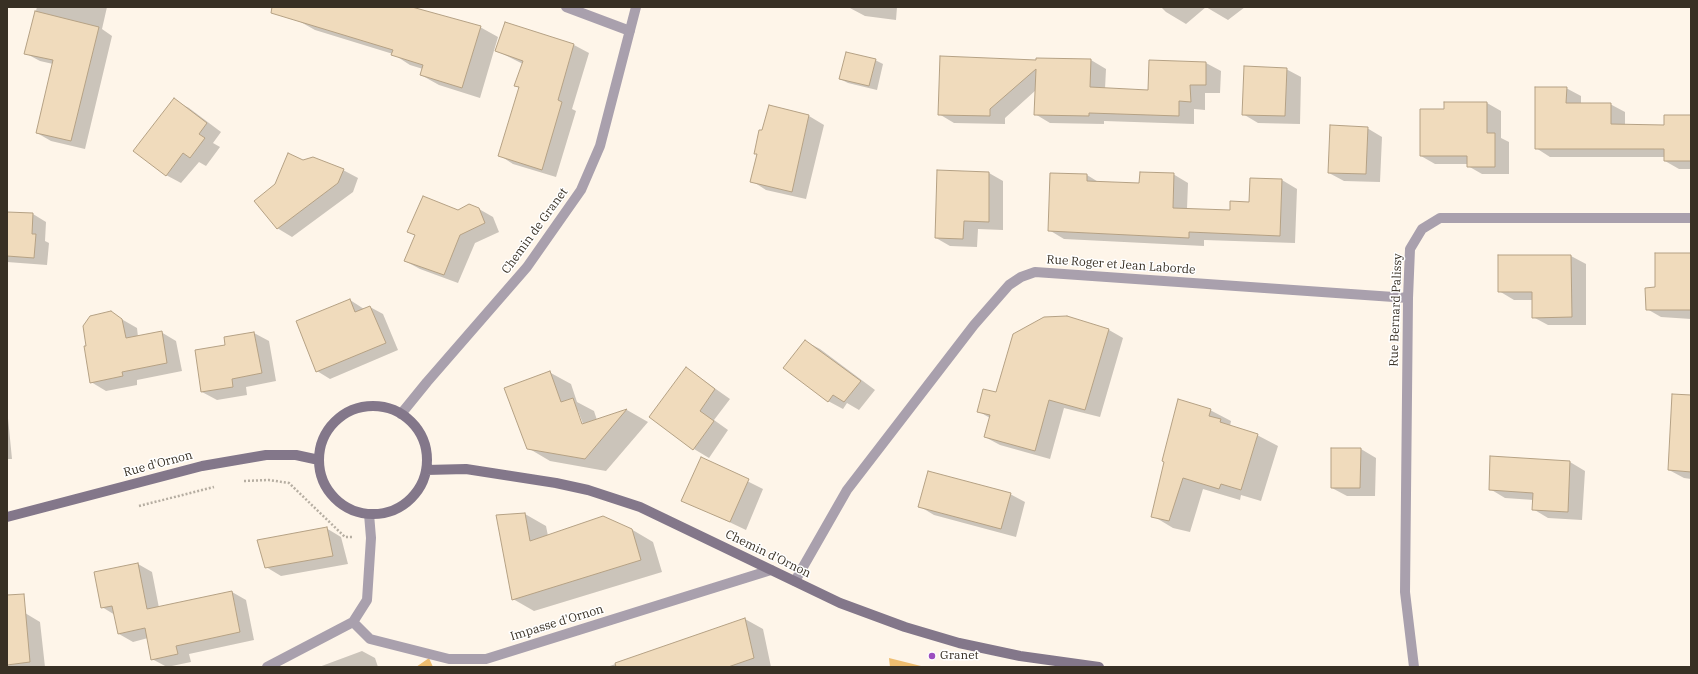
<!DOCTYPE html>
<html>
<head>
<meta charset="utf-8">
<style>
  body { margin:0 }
  #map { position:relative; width:1698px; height:674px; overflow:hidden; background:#fef5e9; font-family:"IBM Plex Serif",serif }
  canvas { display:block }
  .frame { position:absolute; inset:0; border:8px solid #383024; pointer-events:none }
</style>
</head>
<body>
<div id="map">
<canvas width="1698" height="674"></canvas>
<div class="frame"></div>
</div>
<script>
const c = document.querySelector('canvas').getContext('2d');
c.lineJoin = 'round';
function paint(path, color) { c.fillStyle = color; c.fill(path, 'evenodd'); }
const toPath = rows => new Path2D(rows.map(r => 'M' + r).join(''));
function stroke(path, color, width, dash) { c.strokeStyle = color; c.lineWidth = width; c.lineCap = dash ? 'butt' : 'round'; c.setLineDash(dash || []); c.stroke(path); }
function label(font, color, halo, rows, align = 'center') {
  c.font = font + ' "IBM Plex Serif",serif'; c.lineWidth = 3; c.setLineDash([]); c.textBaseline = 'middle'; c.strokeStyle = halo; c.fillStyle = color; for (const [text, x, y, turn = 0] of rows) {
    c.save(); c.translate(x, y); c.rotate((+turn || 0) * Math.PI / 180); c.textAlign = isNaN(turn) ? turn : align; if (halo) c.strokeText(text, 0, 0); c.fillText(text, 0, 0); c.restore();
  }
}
const green = toPath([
  [429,658,433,667,416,667],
  [889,658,925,667,890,667]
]);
const shadow = toPath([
  [37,7,107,7,102,29,112,36,85,149,51,141,37,133,53,64,40,61,25,53],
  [301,7,411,7,480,27,498,37,480,98,439,85,421,75,423,69,410,65,393,54,315,30,297,20],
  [848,7,897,7,896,20,865,16],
  [1161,7,1245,7,1228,20,1206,7,1186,24,1166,12],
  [506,23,574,45,589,53,572,109,576,111,556,177,513,164,499,155,520,88,515,85,523,64,497,51],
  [875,60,883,64,877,90,848,83,840,79],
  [1091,60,1106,69,1105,89,1149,92,1206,63,1221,71,1220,93,1205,93,1205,110,1194,109,1194,124,1104,121,1104,124,1050,123,1035,114,1036,90,1005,118,1005,124,954,123,939,114,1037,61],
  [1286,69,1301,77,1300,124,1258,123,1243,114],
  [1566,88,1581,96,1581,104,1610,104,1625,112,1625,126,1665,126,1691,116,1691,169,1679,169,1665,161,1665,157,1550,157,1536,148],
  [174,100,189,108,221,132,213,143,220,147,206,166,199,162,181,183,166,175],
  [1487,103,1501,111,1501,138,1509,142,1509,174,1482,174,1468,166,1468,164,1435,164,1421,156,1445,110],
  [809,116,824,125,806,199,766,190,752,181,758,155,755,153],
  [1367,128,1382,137,1380,182,1344,181,1329,173],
  [303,161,343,170,358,178,353,192,292,237,277,228],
  [989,173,1003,181,1003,230,978,229,977,247,950,246,936,238],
  [1051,174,1087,175,1100,183,1140,184,1173,174,1188,183,1187,209,1230,211,1250,203,1282,180,1297,189,1295,243,1204,240,1204,246,1064,239,1049,230],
  [479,209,493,217,499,232,475,243,458,283,420,269,405,261,416,236,409,232,458,211],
  [7,213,33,214,46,222,45,241,49,243,47,265,7,262],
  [1691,254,1691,319,1661,317,1647,309,1656,288],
  [1571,256,1586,264,1586,325,1548,325,1533,317,1533,300,1514,300,1499,291],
  [350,300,364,309,370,307,383,314,398,350,330,379,317,371],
  [111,313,137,328,138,337,161,332,176,341,182,371,137,380,137,385,106,391,91,382,88,346],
  [1109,330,1123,338,1100,417,1064,408,1050,459,1000,445,985,437,990,418,978,411],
  [254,333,269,341,276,381,246,387,247,395,217,400,202,392,226,346,225,338],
  [805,341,820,349,875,390,859,410,847,403,843,409,828,401],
  [686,368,730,399,714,420,728,430,709,458,694,449,650,417],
  [549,372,571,384,577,402,594,411,597,420,627,410,648,422,606,471,550,461,528,448],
  [576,411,578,411,585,429,583,430],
  [7,408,12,459,7,459],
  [1210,410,1231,421,1230,426,1257,435,1278,446,1261,501,1241,495,1240,500,1203,489,1190,532,1173,528,1153,516],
  [1691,414,1691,479,1684,478,1669,470],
  [1361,449,1376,458,1375,496,1347,496,1332,488],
  [1491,457,1570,462,1585,471,1582,520,1548,518,1533,509,1534,500,1505,498,1490,489],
  [701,458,763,489,746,530,683,500],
  [1010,494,1025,502,1016,537,934,515,919,506],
  [525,514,546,526,548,536,631,529,653,542,662,572,534,611,513,599],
  [326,528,341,537,348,564,281,576,266,567],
  [138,564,152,572,159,608,232,592,246,600,254,640,189,654,191,662,167,667,152,659,148,638,133,642,119,634,115,615,102,607],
  [25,613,40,622,45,667,7,667,7,615],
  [745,619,763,629,771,667,607,667],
  [362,651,375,658,378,667,319,667]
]);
const building = toPath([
  [272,7,412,7,481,26,462,88,420,75,423,65,391,55,393,50,271,13,272,7],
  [35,11,99,27,71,141,36,133,53,60,24,54,35,11],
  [505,22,574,44,558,100,562,102,542,170,498,156,519,87,514,86,523,61,495,51,505,22],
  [846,52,876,59,869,86,839,79,846,52],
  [940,56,1036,60,1036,58,1091,59,1090,87,1148,90,1149,60,1206,62,1206,85,1190,85,1191,102,1179,101,1179,116,1089,113,1089,116,1034,115,1036,69,990,109,990,116,938,115,940,56],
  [1244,66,1287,68,1285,116,1242,115,1244,66],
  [1535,87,1567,87,1566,103,1611,103,1611,124,1664,125,1664,115,1691,115,1691,161,1664,161,1664,149,1535,149,1535,87],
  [174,98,207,123,199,134,205,138,190,158,183,153,166,176,133,151,174,98],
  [1444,102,1487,102,1487,133,1495,133,1495,167,1467,167,1467,156,1420,156,1420,109,1444,109,1444,102],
  [769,105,809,115,792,192,750,182,757,154,754,154,759,130,762,130,769,105],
  [1330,125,1368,127,1366,174,1328,173,1330,125],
  [288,153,303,160,313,157,344,169,338,183,277,229,254,201,275,184,288,153],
  [937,170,989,172,989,222,964,221,963,239,935,238,937,170],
  [1140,172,1174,173,1173,208,1230,210,1230,201,1249,202,1250,178,1282,179,1280,236,1189,232,1189,238,1048,231,1050,173,1087,174,1087,181,1139,183,1140,172],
  [423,196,458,210,469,204,479,208,485,223,460,235,444,275,404,261,415,235,407,232,423,196],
  [7,212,33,213,32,234,36,234,34,258,7,256,7,212],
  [1655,253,1691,253,1691,310,1646,310,1645,288,1655,287,1655,253],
  [1498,255,1571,255,1572,317,1532,318,1532,292,1498,292,1498,255],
  [350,299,355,312,370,306,386,343,316,372,296,321,350,299],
  [111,311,122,319,126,338,162,331,167,363,122,372,123,376,90,383,84,346,86,346,83,326,90,316,111,311],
  [1067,316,1109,329,1085,410,1049,400,1035,451,984,437,990,415,977,412,983,389,996,392,1013,334,1044,317,1067,316],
  [254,332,262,373,232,379,233,387,201,392,195,350,225,345,224,337,254,332],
  [805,340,861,381,844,402,833,395,828,402,783,368,805,340],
  [686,367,715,389,700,411,714,421,693,450,649,417,686,367],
  [550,371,561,402,573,398,582,424,627,409,585,459,527,449,504,388,550,371],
  [1672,394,1691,395,1691,472,1668,470,1672,394],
  [1178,399,1211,409,1209,416,1221,419,1220,422,1258,434,1241,490,1221,484,1219,489,1183,478,1169,521,1151,517,1164,462,1162,461,1178,399],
  [1331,448,1361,448,1360,488,1331,488,1331,448],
  [1490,456,1570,461,1568,512,1532,510,1533,493,1489,490,1490,456],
  [701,457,749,479,730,522,681,501,701,457],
  [928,471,1011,493,1001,529,918,507,928,471],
  [525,513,530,541,603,516,632,529,641,560,512,600,496,515,525,513],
  [327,527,333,556,265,568,257,540,327,527],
  [138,563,147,609,232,591,240,632,176,646,178,654,151,660,145,628,118,634,112,606,101,608,94,572,138,563],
  [24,594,30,662,7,665,7,595,24,594],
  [745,618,754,658,728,667,616,667,615,663,745,618]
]);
const path = toPath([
  [244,481,269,480,289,483,345,537,352,537],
  [139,506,214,487]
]);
const street = toPath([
  [566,7,630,31],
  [401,414,427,382,527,267,581,190,600,146,636,7],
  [795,581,847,490,974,325,1009,285,1021,277,1035,272,1408,298],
  [353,622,370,639,449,659,486,659,771,570],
  [267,667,353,622,367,600,371,538,369,514],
  [1414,667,1405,592,1408,298,1410,249,1422,229,1440,218,1691,218]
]);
const secondary = toPath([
  '319 460a54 54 0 1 1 108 0a54 54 0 1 1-108 0Z',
  [426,470,466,469,556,483,588,490,640,507,840,603,905,627,959,643,1020,656,1099,667],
  [7,517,202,466,266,455,296,455,319,460]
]);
const markers = [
  [932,656,4,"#9b4ebf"]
];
const streetNames = [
  ["Chemin de Granet",535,231,-54],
  ["Rue Roger et Jean Laborde",1121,265,4],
  ["Rue Bernard Palissy",1396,310,-88],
  ["Rue d'Ornon",158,464,-15],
  ["Chemin d'Ornon",768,554,26],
  ["Impasse d'Ornon",557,623,-17]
];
const poiNames = [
  ["Granet",940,656]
];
paint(green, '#eebd70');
paint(shadow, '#0003');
paint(building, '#f0dbbc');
stroke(building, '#b5a184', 1);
stroke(path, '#b6aea2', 2.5, [2, 2]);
stroke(street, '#a9a0ad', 10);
stroke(secondary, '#83778a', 10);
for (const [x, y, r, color] of markers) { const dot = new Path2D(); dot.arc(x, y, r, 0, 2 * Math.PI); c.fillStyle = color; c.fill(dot); stroke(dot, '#fff', 1.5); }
label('12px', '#383024', '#fff', streetNames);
label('12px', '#383024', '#fff', poiNames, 'left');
</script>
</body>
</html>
